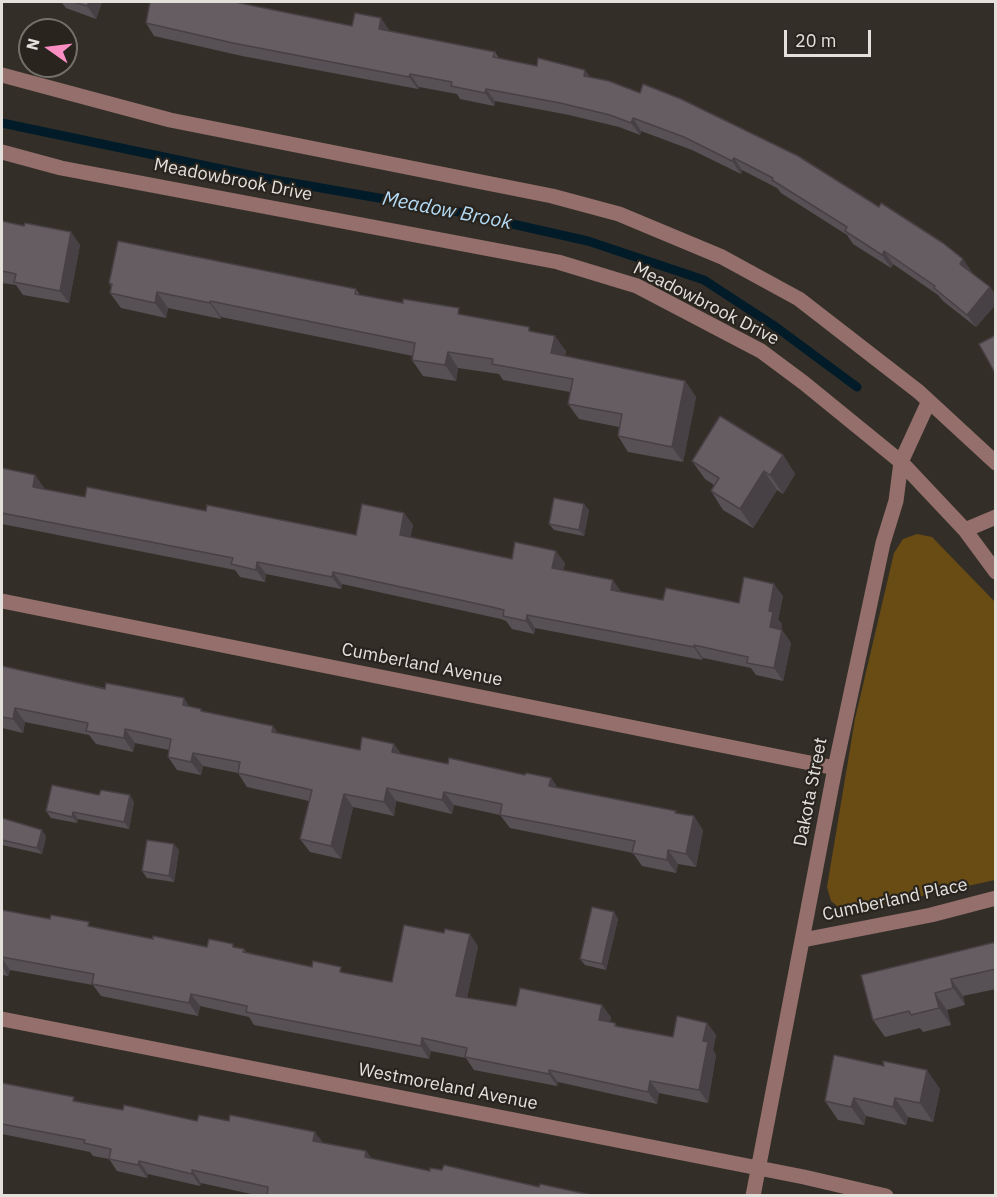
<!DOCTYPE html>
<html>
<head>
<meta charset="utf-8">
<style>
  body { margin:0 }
  #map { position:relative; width:997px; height:1197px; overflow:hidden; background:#332f28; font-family:"IBM Plex Sans",sans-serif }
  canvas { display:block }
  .frame { position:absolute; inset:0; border:3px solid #e4e1dd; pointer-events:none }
  .north { position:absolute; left:18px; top:18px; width:60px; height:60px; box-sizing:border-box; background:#29251e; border:2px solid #74706a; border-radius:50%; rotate:284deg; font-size:16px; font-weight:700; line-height:24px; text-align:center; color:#e4e1dd }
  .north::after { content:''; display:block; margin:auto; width:21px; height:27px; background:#fb8fc4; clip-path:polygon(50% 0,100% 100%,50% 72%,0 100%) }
  .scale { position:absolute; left:784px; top:30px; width:87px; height:27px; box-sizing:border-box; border:3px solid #e4e1dd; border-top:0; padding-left:8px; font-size:18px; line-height:21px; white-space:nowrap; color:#e4e1dd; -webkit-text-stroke:4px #29251e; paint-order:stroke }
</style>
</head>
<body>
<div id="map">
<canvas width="997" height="1197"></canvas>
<div class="frame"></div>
<div class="north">N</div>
<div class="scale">20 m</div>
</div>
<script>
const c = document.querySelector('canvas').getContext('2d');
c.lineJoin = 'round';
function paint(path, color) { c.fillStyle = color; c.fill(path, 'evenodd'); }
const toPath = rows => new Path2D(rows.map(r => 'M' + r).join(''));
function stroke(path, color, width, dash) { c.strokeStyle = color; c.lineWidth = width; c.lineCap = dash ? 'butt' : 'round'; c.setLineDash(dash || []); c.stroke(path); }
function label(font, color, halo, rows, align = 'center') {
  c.font = font + ' "IBM Plex Sans",sans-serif'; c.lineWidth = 4.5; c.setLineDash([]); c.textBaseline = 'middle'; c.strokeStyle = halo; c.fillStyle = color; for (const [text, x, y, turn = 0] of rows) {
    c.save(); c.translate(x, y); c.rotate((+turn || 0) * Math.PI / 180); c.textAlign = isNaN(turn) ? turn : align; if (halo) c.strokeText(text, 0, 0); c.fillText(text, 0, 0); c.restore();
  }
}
const green = toPath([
  [917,534,932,537,995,602,995,880,849,912,842,910,831,901,827,887,855,719,894,553,903,539]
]);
const stream = toPath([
  [2,123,264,178,459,212,588,241,704,280,776,327,857,387]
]);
const minor = toPath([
  [2,75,170,120,552,196,619,214,722,257,799,299,919,392,996,463],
  [2,152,61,168,558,262,637,286,761,351,804,383,901,462,965,530,996,572],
  [965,530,996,517],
  [2,601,835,768],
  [803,940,931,915,996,898],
  [2,1019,804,1177,886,1196],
  [753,1196,835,768,883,543,896,501,901,462,929,401]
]);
const wall = toPath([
  [61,2,102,2,96,19,66,8],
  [146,23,352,26,390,31,495,52,499,58,591,77,972,272,972,273,990,287,996,296,996,304,976,327,943,301,938,295,893,264,891,268,853,244,847,235,781,193,777,188,742,170,741,174,692,150,641,131,640,135,619,127,569,115,495,101,494,106,460,99,457,94,419,87,418,89,242,56,154,36],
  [2,221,24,226,71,232,80,245,69,303,23,295,16,285,2,283],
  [109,283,356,289,360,295,463,315,532,331,566,351,565,356,685,381,696,397,683,462,628,452,618,436,619,427,579,419,568,404,570,392,503,380,499,374,458,368,456,381,423,376,412,360,413,356,221,317,221,319,168,308,166,318,121,308,110,293,112,288],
  [783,455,795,474,783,494,777,490,753,528,723,510,711,491,714,485,705,479,692,461],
  [2,468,35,475,44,488,44,490,85,497,206,511,356,535,404,513,413,525,410,538,512,559,565,563,563,570,621,592,663,600,739,603,783,596,778,620,782,624,781,630,782,630,791,643,783,681,756,675,751,668,703,658,702,660,535,628,534,634,512,629,506,621,501,619,342,584,341,589,266,574,265,582,240,577,235,570,2,524],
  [589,510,584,536,554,530,549,524],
  [2,666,189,706,204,712,273,726,278,734,360,750,394,744,401,754,448,764,551,778,557,787,678,813,703,830,696,867,678,864,676,873,642,866,633,853,510,828,500,815,454,805,452,814,396,801,394,816,353,807,341,859,310,852,300,839,309,801,247,787,238,773,203,766,201,775,177,770,168,757,169,750,135,743,133,752,96,744,89,735,25,722,23,733,2,728],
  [134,802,129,829,78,819,77,823,51,818,46,811],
  [2,818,42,830,46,837,42,854,2,845],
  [179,850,174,882,147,878,142,871],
  [2,910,153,939,207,947,235,947,244,949,246,952,312,967,345,973,392,982,478,946,467,998,516,1006,611,1017,610,1022,615,1023,617,1026,673,1037,707,1023,716,1035,713,1050,716,1055,708,1103,659,1093,657,1104,558,1082,557,1086,474,1070,466,1058,431,1051,429,1059,254,1025,249,1017,200,1006,198,1016,101,996,93,985,10,970,8,976,2,975],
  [614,912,618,919,606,970,585,965,580,959],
  [996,942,996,989,963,996,965,1005,947,1010,951,1025,923,1032,920,1028,885,1037,873,1020],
  [2,1083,77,1101,123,1110,197,1121,366,1151,372,1159,430,1171,596,1196,260,1196,201,1183,200,1186,148,1174,147,1178,117,1171,109,1159,93,1156,90,1152,2,1134],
  [940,1089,933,1122,908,1117,906,1125,866,1116,864,1125,838,1120,825,1101]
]);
const shadedWall = toPath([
  [89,2,102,2,96,19,87,6],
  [381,18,390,31,388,42,379,29],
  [585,70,594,82,584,76],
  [410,74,419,87,418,89,409,77],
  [486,89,495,101,494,106,485,93],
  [633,118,641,131,640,135,631,123],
  [734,158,742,170,741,174,732,161],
  [71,232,80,245,69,303,60,291],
  [884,251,893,264,891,268,882,255],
  [963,259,972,272,969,276,960,264],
  [990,287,996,296,996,304,976,327,967,315],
  [157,292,168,308,166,318,155,303],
  [210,301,221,317,221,319,210,303],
  [555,336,566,351,562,369,551,353],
  [448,352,458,368,456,381,445,365],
  [685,381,696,397,683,462,672,447],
  [783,455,795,474,783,494,770,475],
  [764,471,777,490,753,528,740,509],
  [35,475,44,488,42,500,33,487],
  [584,504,589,510,584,536,579,530],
  [404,513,413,525,408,548,400,535],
  [556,551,565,563,561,581,552,568],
  [257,562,266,574,265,582,256,570],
  [333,572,342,584,341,589,332,577],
  [613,580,622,593,611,590],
  [774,584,783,596,778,620,782,624,778,640,770,627,769,611],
  [527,615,535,628,534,634,526,621],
  [782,630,791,643,783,681,774,668],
  [694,645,703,658,702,660,694,647],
  [184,698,193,712,183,705],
  [15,708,25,722,23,733,13,719],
  [273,726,282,740,272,732],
  [125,729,135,743,133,752,124,738],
  [394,744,404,758,392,752],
  [193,753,203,766,201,775,191,762],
  [551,778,560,791,549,786],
  [387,788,396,801,394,816,384,802],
  [444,792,454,805,452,814,442,800],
  [344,794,353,807,341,859,331,846],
  [130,795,134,802,129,829,124,822],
  [73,812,78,819,77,823,72,817],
  [694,816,703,830,696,867,686,854],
  [42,830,46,837,42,854,37,848],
  [174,844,179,850,174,882,169,876],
  [668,850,678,864,676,873,667,860],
  [614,912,618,919,606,970,602,964],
  [470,934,478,946,465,1008,456,996],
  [2,958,10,970,8,976,2,966],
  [951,979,963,996,965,1005,953,988],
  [935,993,947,1010,951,1025,939,1008],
  [191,994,200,1006,198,1016,189,1003],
  [602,1005,611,1017,608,1032,599,1020],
  [707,1023,716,1035,713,1050,716,1055,708,1103,699,1090,703,1041],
  [422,1038,431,1051,429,1059,421,1046],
  [549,1070,558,1082,557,1086,549,1074],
  [927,1070,940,1089,933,1122,920,1103],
  [650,1081,659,1093,657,1104,648,1092],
  [854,1098,866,1116,864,1125,851,1107],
  [895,1098,908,1117,906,1125,893,1107],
  [315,1132,324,1144,313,1141],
  [366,1151,375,1164,365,1157],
  [139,1161,148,1174,147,1178,138,1165],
  [192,1170,201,1183,200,1186,192,1174]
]);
const building = toPath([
  [74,2,89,2,87,6,74,2],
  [150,2,235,2,352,26,355,13,381,18,379,29,495,52,493,57,537,66,538,58,585,70,584,76,609,81,640,93,643,84,681,99,798,156,879,207,881,203,943,243,963,259,960,264,990,287,967,315,934,288,935,286,884,251,882,255,845,231,847,227,772,180,773,178,734,158,732,161,684,137,633,118,631,123,610,115,560,103,486,89,485,93,451,86,452,82,410,74,409,77,233,43,146,23,150,2],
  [2,221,24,226,25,223,71,232,60,291,14,282,16,274,2,271,2,221],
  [118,241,356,289,355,294,403,303,403,299,459,308,458,314,529,327,529,331,555,336,551,353,685,381,672,447,618,436,622,414,568,404,573,379,492,364,493,359,448,352,445,365,412,360,415,343,210,301,210,303,157,292,155,303,110,293,112,284,109,283,118,241],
  [996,335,996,372,995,373,979,344,996,335],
  [720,416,783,455,770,475,764,471,740,509,711,491,719,478,692,461,720,416],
  [2,468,35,475,33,487,85,497,87,487,206,511,207,505,356,535,362,504,404,513,400,535,512,559,515,542,556,551,552,568,613,580,611,590,663,600,666,588,739,603,744,577,774,584,769,611,773,612,770,627,782,630,774,668,747,663,748,657,694,645,694,647,527,615,526,621,503,616,504,610,492,607,333,572,332,577,257,562,256,570,231,564,233,558,2,513,2,468],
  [554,498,584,504,579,530,549,524,554,498],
  [2,666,105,689,106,683,184,698,183,705,201,709,201,711,273,726,272,732,360,750,362,737,394,744,392,752,448,764,449,758,525,775,526,773,551,778,549,786,676,811,675,813,694,816,686,854,668,850,667,860,632,853,635,841,500,815,502,804,444,792,442,800,387,788,384,802,344,794,331,846,300,839,312,790,238,773,240,762,193,753,191,762,168,757,171,739,125,729,124,738,86,731,88,723,15,708,13,719,2,717,2,666],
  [52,785,99,795,101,790,130,795,124,822,73,812,72,817,46,811,52,785],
  [2,818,42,830,37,848,2,840,2,818],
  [147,840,174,844,169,876,142,871,147,840],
  [592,907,614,912,602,964,580,959,592,907],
  [2,910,50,919,51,915,89,922,88,926,153,939,153,936,207,947,209,939,233,944,233,947,244,949,243,952,312,967,313,961,341,967,340,972,392,982,404,925,444,933,445,929,470,934,456,996,516,1006,520,988,602,1005,599,1020,615,1023,615,1026,673,1037,677,1016,707,1023,703,1041,708,1042,699,1090,650,1081,648,1092,549,1070,549,1074,465,1057,467,1048,422,1038,421,1046,246,1012,247,1006,191,994,189,1003,92,984,94,974,2,957,2,910],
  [996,942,996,969,951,979,953,988,935,993,939,1008,911,1015,909,1011,873,1020,861,975,996,942],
  [834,1055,884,1066,883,1061,927,1070,920,1103,895,1098,893,1107,854,1098,851,1107,825,1101,834,1055],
  [2,1083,74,1097,73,1101,123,1110,124,1105,197,1121,199,1115,229,1121,230,1115,315,1132,313,1141,366,1151,365,1157,430,1171,430,1168,442,1170,444,1165,539,1187,540,1184,596,1196,267,1196,268,1187,192,1170,192,1174,139,1161,138,1165,109,1159,111,1149,84,1143,85,1140,2,1124,2,1083]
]);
const streetNames = [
  ["Meadowbrook Drive",233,180,11],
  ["Meadowbrook Drive",706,304,27],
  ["Cumberland Avenue",422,665,11],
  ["Dakota Street",811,792,-79],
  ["Cumberland Place",895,900,-12],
  ["Westmoreland Avenue",448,1087,11]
];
const waterNames = [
  ["Meadow Brook",447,211,11]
];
paint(green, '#694c13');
stroke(stream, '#021b29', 9);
stroke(minor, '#946f6c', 15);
paint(wall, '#575054');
paint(shadedWall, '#474145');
paint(building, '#655d62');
stroke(building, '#474145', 1.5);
label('18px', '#e4e1dd', '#29251e', streetNames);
label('italic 20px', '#b5dcf6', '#29251e', waterNames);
</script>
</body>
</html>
